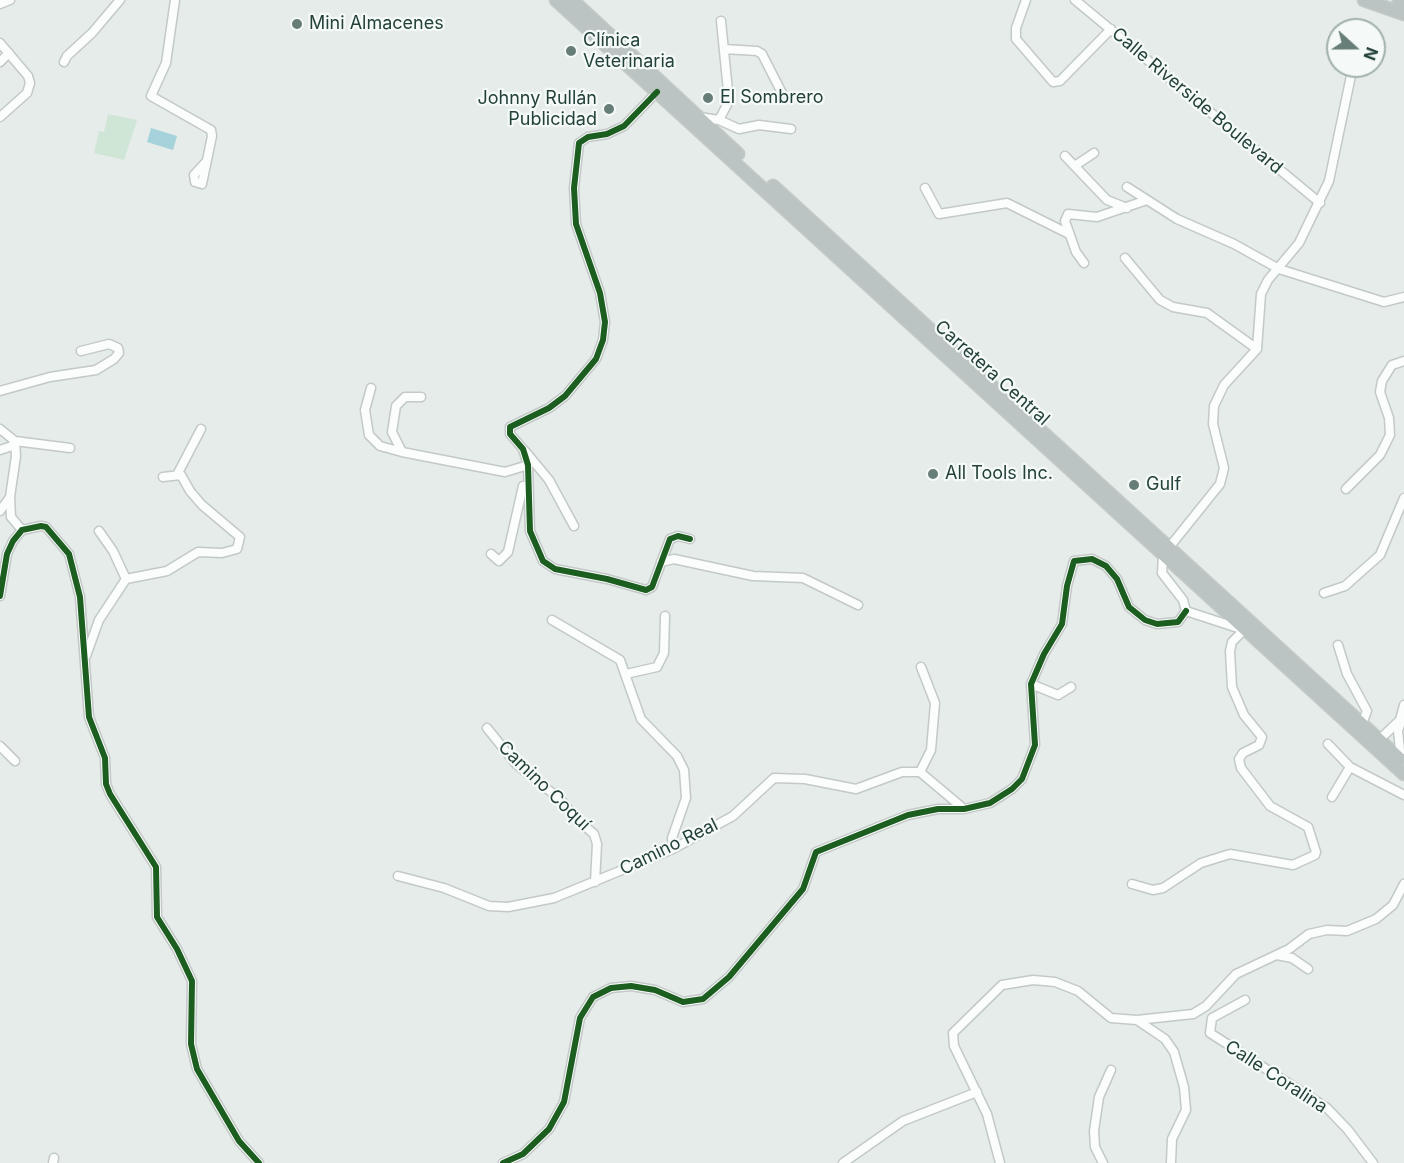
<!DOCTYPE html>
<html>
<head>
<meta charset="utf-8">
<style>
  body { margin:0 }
  #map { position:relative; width:1404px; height:1163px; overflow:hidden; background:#e6ece9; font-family:Inter,sans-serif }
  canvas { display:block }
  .north { position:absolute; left:1326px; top:18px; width:60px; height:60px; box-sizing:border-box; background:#f5faf8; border:2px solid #a1b0ac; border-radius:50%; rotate:111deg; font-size:16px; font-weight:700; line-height:24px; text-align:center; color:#23413a }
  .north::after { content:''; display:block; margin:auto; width:21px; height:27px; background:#677d77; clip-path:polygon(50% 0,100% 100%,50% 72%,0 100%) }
</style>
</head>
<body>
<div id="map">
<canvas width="1404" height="1163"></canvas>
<div class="north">N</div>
</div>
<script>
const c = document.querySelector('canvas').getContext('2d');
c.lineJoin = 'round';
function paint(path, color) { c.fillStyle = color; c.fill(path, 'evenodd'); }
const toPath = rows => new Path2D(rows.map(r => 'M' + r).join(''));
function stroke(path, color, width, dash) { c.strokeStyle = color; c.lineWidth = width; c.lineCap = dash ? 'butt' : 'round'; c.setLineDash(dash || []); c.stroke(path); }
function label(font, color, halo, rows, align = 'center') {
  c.font = font + ' Inter,sans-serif'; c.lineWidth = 4.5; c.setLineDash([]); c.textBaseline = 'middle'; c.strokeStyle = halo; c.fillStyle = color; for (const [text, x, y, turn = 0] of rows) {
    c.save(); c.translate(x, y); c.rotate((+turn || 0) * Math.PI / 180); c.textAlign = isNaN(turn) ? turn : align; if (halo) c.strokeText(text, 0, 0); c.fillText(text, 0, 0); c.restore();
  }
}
const green = toPath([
  [108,114,137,120,124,160,94,153,99,131,104,132]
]);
const water = toPath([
  [151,128,177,136,173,150,147,142]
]);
const minor = toPath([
  [175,0,166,63,151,96,211,130,212,136,202,184,195,182,194,175,206,162],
  [1026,0,1016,28,1016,39,1053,82,1060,81,1111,29],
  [1075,0,1320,203],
  [0,4,10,0],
  [0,43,28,76,30,83,27,93,0,117],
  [724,49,757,51,762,54,782,93],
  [0,62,9,53],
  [64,62,67,56,92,33,120,0],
  [657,92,624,126,607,134,588,137,579,143,574,188,576,224,600,293,605,322,603,340,596,359,565,396,549,408,510,427,510,434,523,449,528,465,530,531,543,561,555,569,607,579,646,590,652,587,670,539,678,536,690,539],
  [699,117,719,120,739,129,759,125,791,129],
  [719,120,729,101,721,21],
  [1065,156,1107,200,1127,208],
  [1076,165,1094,153],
  [1127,187,1177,219,1234,244,1279,269,1384,302,1404,297],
  [925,188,939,214,1007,203,1069,234],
  [1125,258,1160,300,1173,307,1207,313,1257,349],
  [1084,263,1076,252,1065,221,1068,214,1097,217,1147,200],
  [371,388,365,410,369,435,380,446,402,452],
  [0,391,50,377,96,370,114,359,119,353,118,348,109,344,81,351],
  [421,397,405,397,396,406,392,432,402,452,505,472,528,465],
  [0,429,15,441,16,456,10,497,11,517,22,530],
  [0,450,12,446,15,441,70,448],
  [525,451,549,480,574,526],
  [178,473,201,429],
  [1346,489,1380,455,1390,435,1389,418,1380,392,1382,381,1392,365,1404,361],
  [0,511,10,497],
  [99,531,113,551,126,579],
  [491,554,499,561,508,552,523,486],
  [661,562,674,559,753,576,803,578,858,605],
  [1324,593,1345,586,1380,555,1404,498],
  [0,596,7,554,13,541,22,530,41,526,46,527,69,554,80,597,89,717,105,758,106,784,110,794,156,867,157,917,177,949,192,981,191,1044,197,1069,239,1141,259,1163],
  [1186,611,1183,600,1162,573,1163,555,1220,484,1224,468,1213,424,1214,406,1224,385,1257,349,1261,294,1268,280,1299,243,1329,181,1353,66],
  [552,620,620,660,641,719,677,756,684,770,686,798,672,838,673,849],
  [1338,645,1347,674,1367,711,1362,724],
  [86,656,99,620,126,579,167,571,198,552,222,553,237,549,240,537,202,505,190,491,181,475,163,477],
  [626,674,657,667,664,653,665,616],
  [1031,684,1058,695,1071,687],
  [487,728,516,764,561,800,575,818,594,834,597,844,595,882],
  [1379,740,1400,720,1404,705],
  [1328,744,1350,767,1404,795],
  [0,746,15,761],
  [1401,760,1398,731,1404,711],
  [920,772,931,750,935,703,921,667],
  [1332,797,1350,767],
  [398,876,444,888,489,906,508,907,554,898,673,849,733,816,774,778,805,779,856,789,902,772,920,772,964,809],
  [1132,884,1153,890,1163,888,1201,863,1230,854,1293,865,1315,855,1316,852,1308,827,1270,806,1241,768,1239,759,1243,753,1259,745,1262,737,1244,715,1232,687,1230,651,1232,642,1244,630,1186,611],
  [1277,955,1292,958,1308,969],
  [1245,1000,1212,1018,1210,1033,1327,1108,1348,1130,1373,1163],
  [1137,1020,1165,1039,1174,1052,1184,1087,1186,1110,1172,1139,1171,1163],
  [53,1163,54,1158],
  [503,1163,523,1154,549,1129,564,1102,580,1018,593,997,611,988,631,986,655,990,683,1002,703,999,729,977,803,889,816,852,908,815,938,809,964,809,990,803,1012,789,1022,779,1035,745,1031,684,1044,654,1062,624,1067,586,1074,561,1092,559,1106,566,1117,579,1129,607,1145,620,1157,624,1178,622,1186,611],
  [843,1163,903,1121,977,1092],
  [1000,1163,987,1114,954,1046,953,1033,1002,985,1033,980,1055,982,1078,991,1111,1018,1137,1020,1193,1014,1206,1006,1236,974,1289,949,1309,934,1327,930,1347,931,1376,919,1393,905,1404,884],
  [1103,1163,1095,1147,1094,1131,1099,1097,1111,1070]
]);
const highway = toPath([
  [556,0,1404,774],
  [572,0,738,154],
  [1364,0,1404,14],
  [1399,0,1404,2],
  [773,186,1400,759]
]);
const cycleway = toPath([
  [657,92,624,126,607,134,588,137,579,143,574,188,576,224,600,293,605,322,603,340,596,359,565,396,549,408,510,427,510,434,523,449,528,465,530,531,543,561,555,569,607,579,646,590,652,587,670,539,678,536,690,539],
  [0,596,7,554,13,541,22,530,41,526,46,527,69,554,80,597,89,717,105,758,106,784,110,794,156,867,157,917,177,949,192,981,191,1044,197,1069,239,1141,259,1163],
  [503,1163,523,1154,549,1129,564,1102,580,1018,593,997,611,988,631,986,655,990,683,1002,703,999,729,977,803,889,816,852,908,815,938,809,964,809,990,803,1012,789,1022,779,1035,745,1031,684,1044,654,1062,624,1067,586,1074,561,1092,559,1106,566,1117,579,1129,607,1145,620,1157,624,1178,622,1186,611]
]);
const markers = [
  [297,24,6,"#677d77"],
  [571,51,6,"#677d77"],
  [708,98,6,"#677d77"],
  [609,109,6,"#677d77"],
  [933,474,6,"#677d77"],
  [1134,485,6,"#677d77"]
];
const poiNames = [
  ["Mini Almacenes",309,24],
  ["Clínica",583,41],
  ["Veterinaria",583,62],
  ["El Sombrero",720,98],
  ["Johnny Rullán",597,99,"right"],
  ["Publicidad",597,120,"right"],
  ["All Tools Inc.",945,474],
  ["Gulf",1146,485]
];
const streetNames = [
  ["Calle Riverside Boulevard",1197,101,40],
  ["Carretera Central",992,373,42],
  ["Camino Coquí",544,786,44],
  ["Camino Real",669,847,-26],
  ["Calle Coralina",1276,1077,33]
];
paint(green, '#cfe5d6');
paint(water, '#a6d3db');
stroke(minor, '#c3c9c7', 11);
stroke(highway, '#c2cbc8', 15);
stroke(minor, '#fbfcfc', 8);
stroke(highway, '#bbc4c2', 12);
stroke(cycleway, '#1b5e20', 6);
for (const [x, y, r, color] of markers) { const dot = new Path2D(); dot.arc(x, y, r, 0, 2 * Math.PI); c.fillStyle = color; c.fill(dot); stroke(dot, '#f5faf8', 2); }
label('18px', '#23413a', '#f5faf8', poiNames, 'left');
label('18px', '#23413a', '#f5faf8', streetNames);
</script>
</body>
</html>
